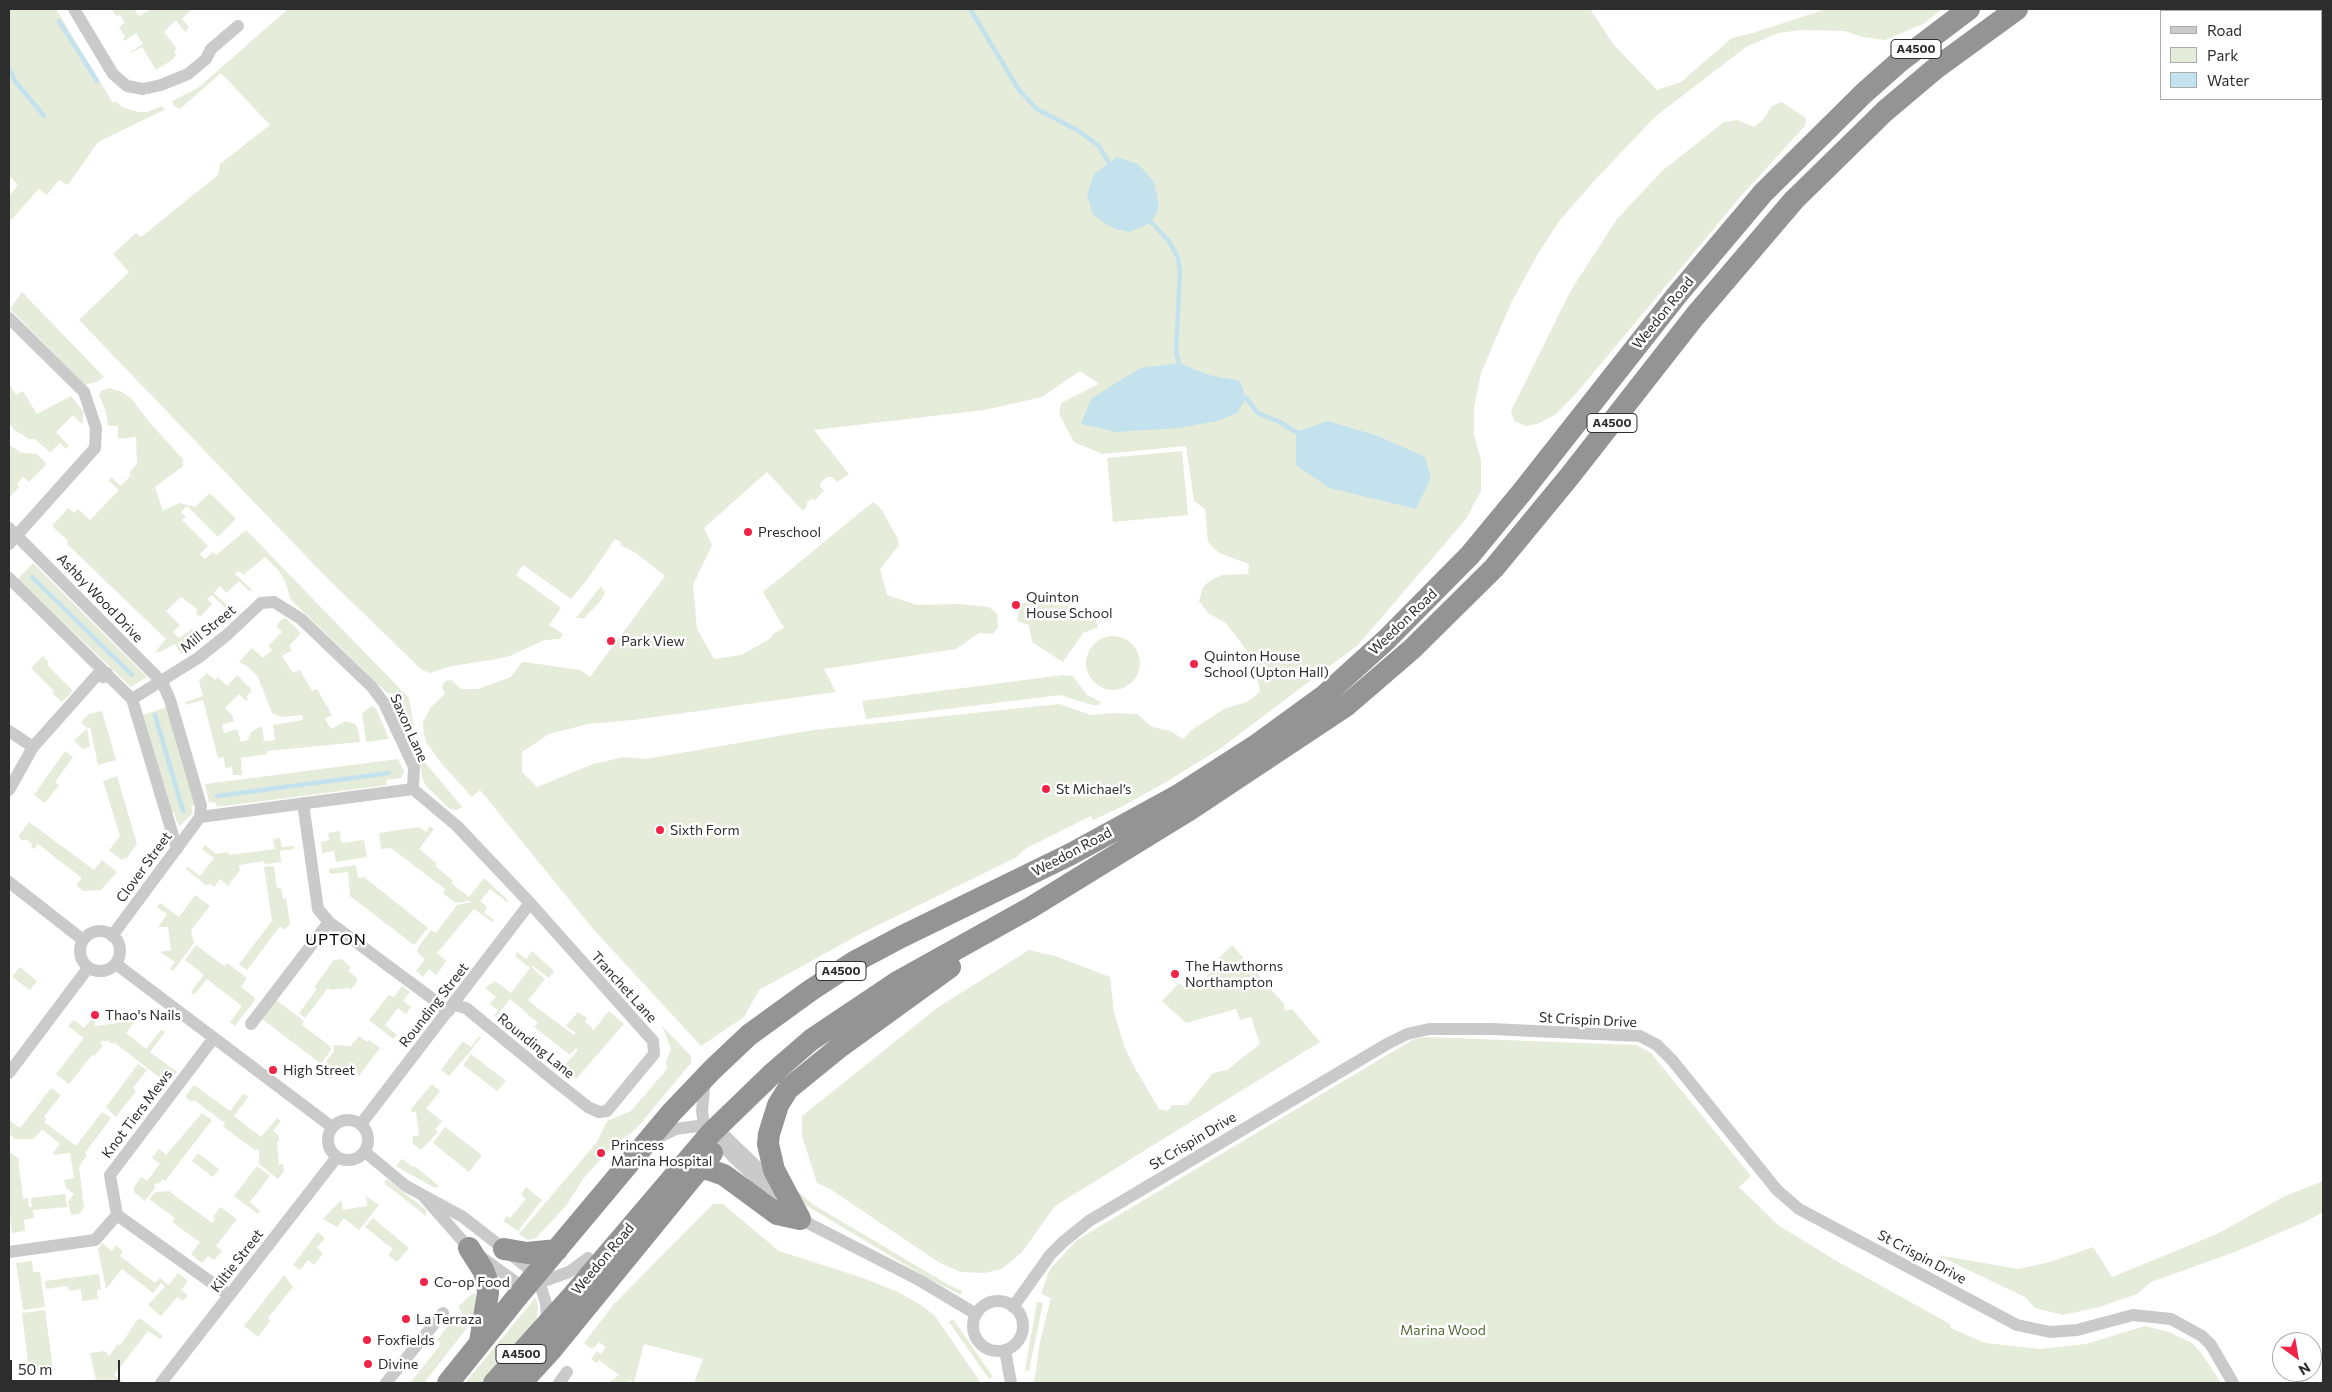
<!DOCTYPE html>
<html>
<head>
<meta charset="utf-8">
<style>
  body { margin:0 }
  #map { position:relative; width:2332px; height:1392px; overflow:hidden; background:#fff; font-family:Commissioner,sans-serif }
  canvas { display:block }
  .frame { position:absolute; inset:0; border:10px solid #2d2d2d; pointer-events:none }
  .legend { position:absolute; left:2160px; top:10px; width:162px; height:90px; box-sizing:border-box; background:#fff; border:1px solid #ababab; margin:0; padding:6px 9px; list-style:none; font-size:15px; color:#2d2d2d }
  .legend li { display:flex; align-items:center; gap:10px; height:25px }
  .legend b { width:25px; border:1px solid #ababab }
  .north { position:absolute; left:2272px; top:1332px; width:50px; height:50px; box-sizing:border-box; background:#fff; border:1px solid #ababab; border-radius:50%; rotate:148deg; font-size:14px; font-weight:700; line-height:20px; text-align:center; color:#2d2d2d }
  .north::after { content:''; display:block; margin:auto; width:18px; height:22px; background:#f12348; clip-path:polygon(50% 0,100% 100%,50% 72%,0 100%) }
  .scale { position:absolute; left:10px; top:1360px; width:110px; height:22px; box-sizing:border-box; border:2px solid #2d2d2d; border-top:0; padding-left:6px; font-size:15px; line-height:18px; white-space:nowrap; color:#2d2d2d; -webkit-text-stroke:4px #fff; paint-order:stroke }
</style>
</head>
<body>
<div id="map">
<canvas width="2332" height="1392"></canvas>
<div class="frame"></div>
<ul class="legend">
<li><b style="height:6px;background:#cacaca"></b>Road</li>
<li><b style="height:14px;background:#e5ecd9"></b>Park</li>
<li><b style="height:14px;background:#c4e2ed"></b>Water</li>
</ul>
<div class="north">N</div>
<div class="scale">50 m</div>
</div>
<script>
const c = document.querySelector('canvas').getContext('2d');
c.lineJoin = 'round';
function paint(path, color) { c.fillStyle = color; c.fill(path, 'evenodd'); }
const toPath = rows => new Path2D(rows.map(r => 'M' + r).join(''));
function stroke(path, color, width, dash) { c.strokeStyle = color; c.lineWidth = width; c.lineCap = dash ? 'butt' : 'round'; c.setLineDash(dash || []); c.stroke(path); }
function label(font, color, halo, rows, align = 'center') {
  c.font = font + ' Commissioner,sans-serif'; c.lineWidth = 5; c.setLineDash([]); c.textBaseline = 'middle'; c.strokeStyle = halo; c.fillStyle = color; for (const [text, x, y, turn = 0] of rows) {
    c.save(); c.translate(x, y); c.rotate((+turn || 0) * Math.PI / 180); c.textAlign = isNaN(turn) ? turn : align; if (halo) c.strokeText(text, 0, 0); c.fillText(text, 0, 0); c.restore();
  }
}
const green = toPath([
  [9,9,56,9,113,103,116,101,122,107,138,112,147,112,162,106,164,110,98,142,68,185,59,180,47,195,39,189,9,222,9,196,18,185,9,175],
  [112,9,134,9,139,16,151,9,192,9,182,19,189,27,185,32,176,20,164,32,177,49,174,52,176,55,172,60,156,70,142,47,131,53,130,52,143,44,136,33,124,41,123,39,125,37,119,27,125,23,120,15,116,16],
  [288,9,1590,9,1614,45,1657,90,1681,82,1732,38,1753,33,1826,9,1942,9,1923,24,1885,40,1862,37,1845,31,1802,30,1778,33,1746,47,1656,116,1594,181,1560,220,1539,252,1511,303,1481,373,1474,408,1474,435,1481,460,1481,491,1466,519,1358,645,1221,748,1166,782,1121,807,1093,820,1091,816,1025,849,1017,857,862,933,759,990,744,1017,701,1046,594,930,480,790,472,797,441,763,426,742,423,728,423,722,431,707,445,694,442,687,445,681,451,680,461,689,478,689,511,677,521,663,525,662,580,670,590,677,665,576,636,553,620,545,621,542,615,539,589,577,571,599,523,565,516,575,561,608,549,625,563,634,560,639,544,640,510,656,497,659,452,666,430,673,422,670,326,577,79,320,129,272,113,254,136,233,141,237,218,175,220,164,270,125,221,73,180,109,174,106,172,101,198,88],
  [1080,371,1099,384,1061,403,1059,414,1074,442,1102,454,1186,446,1194,501,1205,509,1208,542,1219,553,1249,564,1248,574,1223,575,1211,580,1203,587,1199,601,1208,613,1226,623,1254,660,1260,692,1247,702,1226,708,1193,729,1183,739,1170,731,1152,727,1137,714,1111,713,1091,715,1059,704,813,730,646,759,623,757,593,764,537,787,522,772,522,752,549,734,588,724,633,720,836,692,824,669,956,649,979,633,993,634,998,627,997,614,989,607,959,604,917,605,887,595,880,569,899,545,897,537,881,509,873,502,763,592,784,628,773,634,770,639,741,655,714,659,697,629,693,585,712,545,704,528,767,472,803,511,807,507,807,502,811,499,815,500,824,491,820,487,821,482,827,477,832,477,837,482,849,474,814,430,984,410,1042,397],
  [1782,102,1806,118,1805,126,1741,196,1574,396,1555,415,1537,424,1526,426,1514,421,1511,411,1571,290,1617,219,1662,171,1724,122,1737,120,1754,127,1763,120,1772,106],
  [22,292,104,377,96,382,85,385,10,309],
  [9,383,16,395,23,391,37,414,71,396,84,412,82,424,73,415,56,432,69,446,66,449,60,443,50,452,34,439,29,439,14,430,9,423],
  [109,388,122,392,132,399,149,422,183,459,183,466,155,487,163,511,179,503,195,507,210,493,236,519,218,537,187,506,181,512,186,517,182,520,208,546,200,554,205,559,213,552,216,555,246,530,409,698,417,746,423,760,462,807,457,810,450,809,426,786,422,778,421,769,414,747,397,711,402,704,400,700,395,693,388,694,291,600,285,581,279,571,265,557,243,575,239,571,235,574,252,590,249,591,239,581,226,593,220,586,214,593,231,609,229,612,212,595,207,599,212,604,200,617,196,613,197,609,181,597,166,611,180,625,173,632,179,638,192,629,199,637,181,654,175,644,160,652,155,652,166,639,67,544,68,541,52,526,68,508,74,513,78,509,90,520,119,490,109,481,111,477,121,486,131,475,129,473,137,464,136,437,118,439,118,426,108,426,106,412,99,395,101,391],
  [9,445,22,453,37,454,47,464,29,482,23,477,17,484,19,487,9,498],
  [1182,451,1188,515,1113,522,1107,458],
  [33,563,147,677,131,687,18,579],
  [601,586,605,593,600,602,584,618,576,618],
  [1033,598,1055,605,1077,607,1093,613,1098,627,1083,633,1063,662,1032,642,1029,625,1017,621,1020,605],
  [286,618,301,633,289,646,292,650,282,656,293,673,300,670,312,691,317,689,331,713,332,715,325,719,331,729,346,721,355,724,358,729,360,742,267,751,267,754,241,758,242,775,233,775,232,767,225,768,224,757,218,758,203,700,185,705,186,702,203,696,199,681,207,673,215,680,218,677,227,686,237,675,252,690,246,697,248,699,246,701,239,694,225,708,232,715,234,721,222,725,224,733,237,729,241,742,248,740,251,732,262,726,264,741,270,741,275,740,273,725,303,720,302,715,281,717,272,713,258,677,247,666,239,662,252,648,263,658,272,650,268,646,282,632,276,626,282,619],
  '1086 663a27 27 0 1 1 54 0a27 27 0 1 1-54 0Z',
  [43,656,49,662,47,665,73,691,62,702,52,693,54,691,31,668],
  [1063,675,1073,676,1087,695,1101,702,1098,705,1092,705,1060,695,866,719,862,701],
  [372,706,376,708,389,739,366,742,362,713],
  [167,707,195,805,191,806,193,813,180,826,177,822,174,812,171,812,143,715],
  [102,711,116,760,98,765,90,727,87,728,90,747,83,749,74,741,87,728,81,722,89,714],
  [65,751,73,757,55,782,59,785,45,803,34,795],
  [398,759,404,771,403,775,401,778,386,780,387,785,217,807,216,803,209,802,205,784],
  [117,776,137,844,126,859,124,858,122,860,109,850,120,836,103,781],
  [29,822,94,870,102,860,117,872,101,890,83,891,76,885,82,878,38,844,34,849,31,847,32,844,25,839,23,841,18,837],
  [430,826,434,829,419,849,437,864,435,866,453,881,451,883,469,897,484,878,506,898,508,903,490,889,480,901,487,907,484,913,494,920,492,922,474,909,437,953,446,961,443,966,436,975,429,969,423,977,416,971,425,959,417,952,419,946,431,930,436,933,457,905,471,902,470,901,456,903,443,893,445,889,391,848,381,849,379,833,419,827,426,832],
  [340,831,341,843,364,840,367,857,336,862,334,851,322,853,321,842,329,840,328,833],
  [280,838,282,847,294,846,294,849,280,851,281,862,265,864,264,861,239,865,240,870,228,886,220,879,214,887,211,884,206,885,186,869,188,867,200,876,214,858,202,849,205,845,216,854,228,852,229,855,275,849,273,839],
  [356,865,358,878,364,877,428,928,414,945,350,896,348,872,330,874,329,869],
  [274,866,277,888,281,888,283,899,286,898,290,924,285,930,280,926,247,970,239,964,272,921,264,867],
  [195,895,210,906,191,930,194,943,173,971,170,969,175,962,160,952,171,950,168,927,158,927,167,914,157,907,160,903,179,917],
  [196,945,224,966,227,963,247,978,241,987,254,997,255,1000,235,1026,230,1022,242,1006,216,986,207,979,194,995,191,992,204,975,185,960],
  [1232,945,1284,1004,1285,1011,1292,1009,1320,1042,1055,1206,1022,1252,1002,1269,984,1273,961,1272,940,1263,830,1189,817,1183,802,1136,802,1116,937,1008,1029,950,1055,956,1110,977,1114,1012,1124,1046,1136,1070,1159,1109,1168,1111,1172,1105,1187,1105,1213,1073,1227,1070,1260,1044,1251,1017,1240,1020,1236,1009,1186,1023,1162,1001,1179,983,1185,988,1197,977,1203,982,1211,971,1209,968],
  [532,951,554,971,549,978,533,966,531,967,545,979,528,1000,536,1007,574,1035,576,1033,566,1026,578,1012,587,1018,585,1022,592,1028,593,1031,609,1011,624,1024,576,1079,562,1068,578,1050,576,1048,570,1055,534,1027,538,1023,510,999,496,1017,494,1016,498,1010,490,1004,496,997,485,988,495,981,511,993,530,968,515,956,517,952,526,959],
  [341,959,351,967,348,971,358,979,351,990,349,988,331,990,328,988,305,1018,299,1013,317,989,314,987,334,960],
  [20,967,37,981,30,990,12,977],
  [402,986,410,992,403,1001,411,1007,406,1014,398,1008,385,1025,397,1035,393,1039,369,1020,389,995,394,997],
  [275,999,304,1021,302,1025,330,1046,331,1050,321,1064,261,1018],
  [137,1011,141,1013,126,1033,146,1049,161,1030,165,1032,150,1052,177,1072,168,1084,115,1043,110,1043,109,1041,102,1041,100,1044,103,1046,94,1056,92,1055,69,1084,56,1074,84,1038,68,1026,74,1020,84,1028,94,1016,95,1026,118,1023,118,1014,128,1022],
  [662,1026,691,1056,691,1063,636,1129,612,1147,583,1179,566,1206,536,1238,528,1240,519,1234,597,1142,607,1121,631,1111,667,1069,666,1062,671,1049],
  [359,1036,367,1042,369,1040,380,1048,358,1077,357,1070,334,1073,334,1078,329,1079,319,1071,334,1051,333,1045,351,1046],
  [479,1036,481,1037,469,1053,449,1076,441,1070,463,1041,471,1047],
  [1425,1037,1637,1045,1651,1053,1751,1176,1739,1187,1778,1225,1835,1260,1950,1324,1951,1328,1985,1343,2040,1349,2086,1344,2145,1326,2169,1332,2192,1343,2202,1354,2221,1383,1034,1383,1040,1342,1051,1298,1041,1294,1050,1269,1077,1240,1414,1039],
  [471,1054,506,1081,497,1091,463,1065],
  [138,1064,147,1070,133,1088,136,1091,116,1117,106,1107],
  [432,1084,440,1091,426,1109,442,1121,435,1129,438,1132,421,1150,413,1144,412,1137,419,1135,416,1112,411,1112,411,1109],
  [194,1085,230,1111,243,1094,249,1096,234,1116,261,1137,277,1118,281,1121,273,1131,279,1136,279,1141,277,1142,279,1165,283,1164,284,1171,278,1179,259,1164,259,1149,255,1150,234,1135,223,1126,225,1123,194,1100,192,1102,185,1097],
  [51,1088,61,1095,44,1117,47,1119,44,1122,76,1146,102,1112,111,1118,85,1153,87,1155,79,1167,84,1208,79,1214,71,1215,68,1202,74,1194,66,1188,64,1180,74,1178,70,1153,55,1155,53,1153,60,1144,42,1129,34,1139,15,1139,9,1134,9,1120,20,1128],
  [202,1113,212,1120,165,1181,162,1179,160,1183,154,1184,155,1188,145,1201,134,1192,134,1187,141,1177,147,1181,160,1164,152,1158,159,1149,166,1155],
  [445,1127,482,1155,469,1172,433,1143],
  [9,1152,18,1158,23,1199,28,1198,29,1207,32,1207,31,1198,65,1194,67,1207,33,1210,34,1218,24,1220,25,1231,12,1233,9,1211],
  [198,1153,219,1169,213,1177,192,1161],
  [402,1159,411,1166,416,1167,439,1186,435,1188,396,1166],
  [781,1160,794,1188,814,1205,949,1285,962,1291,961,1295,929,1279,807,1206,791,1190],
  [257,1166,270,1176,250,1202,260,1211,258,1214,234,1196],
  [387,1179,426,1210,426,1216,384,1183],
  [2323,1181,2323,1212,2307,1221,2235,1252,2151,1282,2137,1294,2099,1307,2063,1315,2035,1308,2025,1297,1937,1255,2018,1269,2050,1262,2093,1247,2112,1277,2217,1234,2285,1196],
  [526,1187,542,1200,518,1231,503,1221,507,1216,510,1218,526,1199,521,1194],
  [169,1191,212,1223,215,1219,213,1217,220,1207,237,1219,216,1246,222,1251,214,1260,208,1256,202,1263,191,1254,200,1242,172,1222,175,1218,149,1199,155,1192],
  [366,1196,379,1205,359,1230,344,1218,337,1227,323,1219,341,1200,343,1210,367,1206],
  [713,1204,723,1204,779,1251,863,1278,898,1292,921,1305,935,1316,981,1383,694,1383,703,1359,644,1344,634,1383,629,1380,627,1383,609,1383,619,1375,599,1360,597,1363,591,1359,597,1351,601,1354,606,1347,599,1342,595,1347,590,1348,584,1343,614,1304],
  [373,1218,409,1248,397,1262,388,1255,393,1249,365,1227],
  [318,1232,325,1238,317,1247,323,1254,314,1265,308,1260,300,1270,293,1265],
  [102,1243,112,1251,116,1245,123,1251,120,1256,155,1283,160,1278,169,1285,178,1273,188,1281,181,1290,188,1295,183,1301,177,1297,161,1316,148,1305,165,1287,161,1283,153,1293,122,1269,106,1289,98,1249],
  [32,1261,33,1272,40,1272,45,1307,23,1310,16,1263],
  [99,1274,101,1289,97,1290,98,1299,82,1301,81,1289,69,1291,68,1286,46,1289,45,1281],
  [284,1275,293,1287,268,1318,270,1321,258,1337,244,1326],
  [473,1293,482,1300,470,1324,424,1383,410,1383,441,1344,437,1340,454,1318,458,1320,463,1314,458,1307],
  [536,1297,538,1309,536,1321,487,1383,465,1383],
  [1037,1302,1043,1303,1029,1371,1025,1370],
  [45,1310,53,1368,29,1371,22,1313],
  [141,1319,163,1336,160,1339,148,1331,114,1375,125,1383,117,1383,112,1379,109,1383,94,1383,96,1381,90,1353,105,1351,109,1356,118,1344,120,1346,124,1340,137,1320],
  [953,1319,993,1377,989,1379,949,1322]
]);
const water = toPath([
  [1117,157,1138,164,1154,182,1159,206,1155,216,1146,225,1130,232,1115,229,1103,222,1093,214,1087,195,1094,174],
  [1179,363,1209,375,1240,381,1246,398,1237,413,1217,421,1179,428,1116,432,1081,424,1091,399,1140,368],
  [1328,421,1378,436,1425,457,1431,478,1416,509,1329,488,1296,465,1296,432]
]);
const stream = toPath([
  [970,9,1019,90,1037,109,1077,130,1098,145,1109,163],
  [59,21,97,81],
  [9,68,15,81,44,116],
  [1150,221,1169,241,1178,258,1180,271,1176,352,1179,363],
  [1246,398,1258,413,1280,422,1296,432],
  [32,577,132,675],
  [155,715,183,811],
  [217,796,389,773]
]);
const street = toPath([
  [74,9,113,74,127,86,143,89,161,85,188,74,206,59,211,49,238,26],
  [9,318,84,392,96,428,95,448,9,544],
  [9,528,162,682,170,700,201,806,200,817,112,936],
  [9,578,132,699,177,849],
  [132,699,198,658,228,634,261,603,274,602,301,619,372,687,384,703,414,767,413,789],
  [9,731,33,747],
  [413,789,457,826,530,903,653,1041,654,1054,607,1111,599,1112,588,1107,555,1081,466,1008,453,1005],
  [9,790,33,747,98,674,103,677,107,673],
  [303,803,318,909,329,922],
  [200,817,413,789],
  [9,882,83,940],
  '80 951a20 20 0 1 1 40 0a20 20 0 1 1-40 0Z',
  [116,964,332,1127],
  [251,1024,329,922,449,1011],
  [213,1039,110,1175,117,1215,229,1295],
  [9,1073,88,968],
  [705,1080,702,1111,704,1125,733,1157,800,1219,919,1280,976,1314],
  '328 1140a20 20 0 1 1 40 0a20 20 0 1 1-40 0Z',
  [361,1124,530,903],
  [656,1139,676,1129,704,1125,724,1135,774,1183],
  [365,1152,406,1186,463,1217,537,1275,546,1303,547,1323],
  [425,1198,469,1248,524,1288,569,1272,588,1258],
  [9,1252,95,1240,117,1215],
  '973 1326a25 25 0 1 1 50 0a25 25 0 1 1-50 0Z',
  [1013,1307,1050,1255,1063,1242,1089,1221,1387,1044,1407,1034,1429,1029,1492,1029,1640,1036,1657,1045,1672,1060,1777,1190,1799,1209,2017,1325,2050,1332,2077,1330,2133,1315,2171,1319,2202,1336,2211,1345,2233,1383],
  [1005,1350,1011,1383],
  [161,1383,337,1157],
  [386,1383,443,1313],
  [559,1383,567,1372]
]);
const highway = toPath([
  [686,1171,707,1169,724,1175,777,1214,800,1219],
  [800,1219,774,1170,768,1144,769,1134,778,1105,788,1089,841,1046,950,967],
  [469,1248,483,1270,487,1280,488,1293,480,1342],
  [504,1249,527,1253,557,1250],
  [448,1383,517,1297,671,1113,712,1070,749,1035,811,990,854,962,901,937,1071,854,1177,796,1258,744,1324,696,1386,640,1470,555,1522,492,1677,295,1763,193,1864,93,1899,62,1969,9],
  [494,1383,574,1294,711,1133,773,1073,811,1040,899,981,1030,908,1186,812,1347,705,1412,649,1494,568,1569,477,1695,316,1794,200,1885,111,1936,68,2017,9],
  [521,1383,552,1349,712,1153]
]);
const markers = [
  [748,532,5,"#f12348"],
  [1016,605,5,"#f12348"],
  [611,641,5,"#f12348"],
  [1194,664,5,"#f12348"],
  [1046,789,5,"#f12348"],
  [660,830,5,"#f12348"],
  [1175,974,5,"#f12348"],
  [95,1015,5,"#f12348"],
  [273,1070,5,"#f12348"],
  [601,1153,5,"#f12348"],
  [424,1282,5,"#f12348"],
  [406,1319,5,"#f12348"],
  [367,1340,5,"#f12348"],
  [368,1364,5,"#f12348"]
];
const shields = [
  [1916,49,50],
  [1612,423,50],
  [841,971,50],
  [521,1354,50]
];
const shieldNames = [
  ["A4500",1916,49],
  ["A4500",1612,423],
  ["A4500",841,971],
  ["A4500",521,1354]
];
const streetNames = [
  ["Weedon Road",1663,313,-51],
  ["Ashby Wood Drive",100,598,46],
  ["Weedon Road",1403,622,-44],
  ["Mill Street",208,629,-39],
  ["Saxon Lane",409,728,66],
  ["Weedon Road",1072,852,-28],
  ["Clover Street",144,867,-54],
  ["Tranchet Lane",624,987,48],
  ["Rounding Street",434,1005,-52],
  ["St Crispin Drive",1588,1020,3],
  ["Rounding Lane",536,1046,39],
  ["Knot Tiers Mews",137,1114,-53],
  ["St Crispin Drive",1193,1141,-31],
  ["St Crispin Drive",1922,1257,28],
  ["Weedon Road",603,1259,-50],
  ["Kiltie Street",237,1261,-52]
];
const poiNames = [
  ["Preschool",758,532],
  ["Quinton",1026,597],
  ["House School",1026,613],
  ["Park View",621,641],
  ["Quinton House",1204,656],
  ["School (Upton Hall)",1204,672],
  ["St Michael’s",1056,789],
  ["Sixth Form",670,830],
  ["The Hawthorns",1185,966],
  ["Northampton",1185,982],
  ["Thao's Nails",105,1015],
  ["High Street",283,1070],
  ["Princess",611,1145],
  ["Marina Hospital",611,1161],
  ["Co-op Food",434,1282],
  ["La Terraza",416,1319],
  ["Foxfields",377,1340],
  ["Divine",378,1364]
];
const parkNames = [
  ["Marina Wood",1443,1330]
];
const quarterNames = [
  ["UPTON",336,940]
];
paint(green, '#e5ecd9');
paint(water, '#c4e2ed');
stroke(stream, '#c4e2ed', 4.5);
stroke(street, '#cacaca', 12);
stroke(highway, '#949494', 22);
for (const [x, y, r, color] of markers) { const dot = new Path2D(); dot.arc(x, y, r, 0, 2 * Math.PI); c.fillStyle = color; c.fill(dot); stroke(dot, '#fff', 2); }
for (const [x, y, w] of shields) { const box = new Path2D(); box.roundRect(x - w / 2, y - 9.5, w, 19, 4); c.fillStyle = '#fff'; c.fill(box); stroke(box, '#2d2d2d', 1); }
label('bold 12px', '#2d2d2d', null, shieldNames);
label('14px', '#2d2d2d', '#fff', streetNames);
label('14px', '#2d2d2d', '#fff', poiNames, 'left');
label('14px', '#566c38', '#fff', parkNames);
c.letterSpacing = '1px';
label('16px', '#000', '#fff', quarterNames);
c.letterSpacing = '0px';
</script>
</body>
</html>
